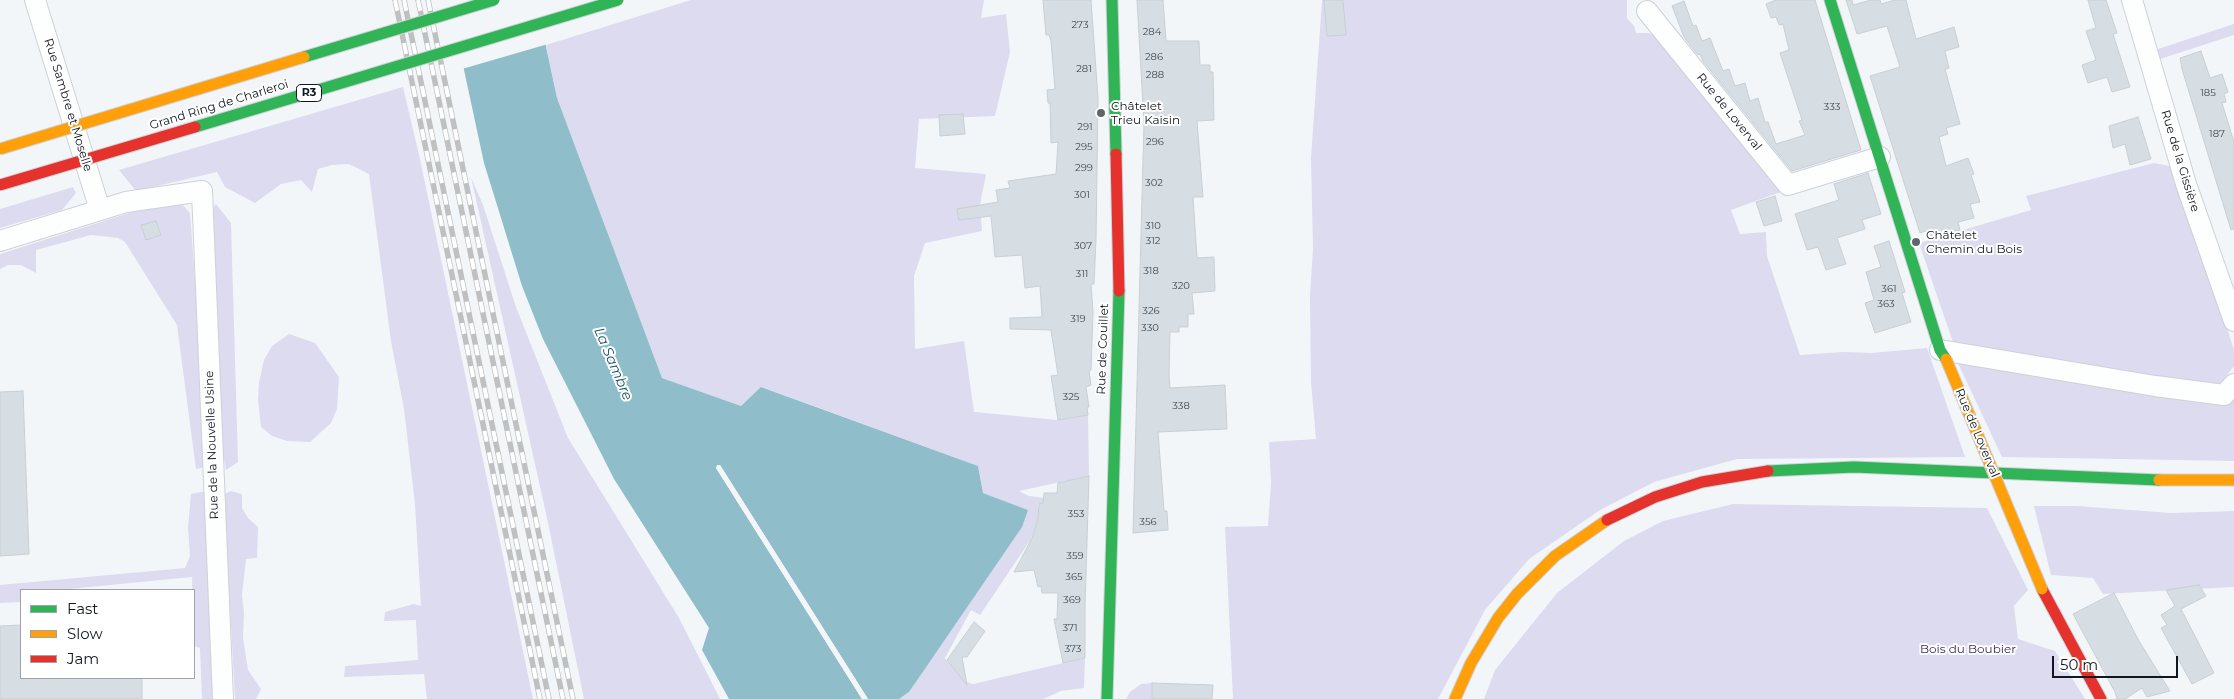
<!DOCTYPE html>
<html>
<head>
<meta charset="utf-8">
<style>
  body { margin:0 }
  #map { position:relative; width:2234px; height:699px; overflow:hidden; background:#f3f6f9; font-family:Montserrat,sans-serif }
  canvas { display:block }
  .legend { position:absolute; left:20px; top:589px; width:175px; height:90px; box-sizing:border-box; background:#fff; border:1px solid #9fa2a6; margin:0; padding:6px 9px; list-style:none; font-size:15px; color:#101721 }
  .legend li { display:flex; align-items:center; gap:10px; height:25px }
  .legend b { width:25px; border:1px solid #9fa2a6 }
  .scale { position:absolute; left:2052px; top:656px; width:126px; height:22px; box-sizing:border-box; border:2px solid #101721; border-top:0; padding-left:6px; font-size:15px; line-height:18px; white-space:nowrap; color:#101721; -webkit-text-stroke:4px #fff; paint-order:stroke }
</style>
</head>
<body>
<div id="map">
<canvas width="2234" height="699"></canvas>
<ul class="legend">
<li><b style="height:6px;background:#30b455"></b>Fast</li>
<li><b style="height:6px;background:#ff9f0a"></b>Slow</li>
<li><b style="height:6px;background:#e5322d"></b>Jam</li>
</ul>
<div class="scale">50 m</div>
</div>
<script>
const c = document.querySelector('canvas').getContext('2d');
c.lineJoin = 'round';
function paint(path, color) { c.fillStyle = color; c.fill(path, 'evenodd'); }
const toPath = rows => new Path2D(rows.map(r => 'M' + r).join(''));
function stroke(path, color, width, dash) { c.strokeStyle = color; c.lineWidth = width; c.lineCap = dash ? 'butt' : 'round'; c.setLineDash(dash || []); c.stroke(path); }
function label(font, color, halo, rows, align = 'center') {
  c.font = font + ' Montserrat,sans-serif'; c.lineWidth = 4; c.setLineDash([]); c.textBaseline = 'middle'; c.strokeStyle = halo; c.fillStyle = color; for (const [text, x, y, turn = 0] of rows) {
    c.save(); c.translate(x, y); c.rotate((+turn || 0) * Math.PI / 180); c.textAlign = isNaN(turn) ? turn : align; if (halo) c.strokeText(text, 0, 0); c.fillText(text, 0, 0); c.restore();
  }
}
const green = toPath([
  [691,0,984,0,981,18,1006,14,1010,52,995,116,919,119,915,168,986,174,980,205,982,231,925,243,914,276,915,349,964,341,974,412,1058,420,1088,415,1089,476,1019,491,1029,496,1044,498,1045,504,1038,504,1038,507,1041,509,1031,539,980,615,971,610,945,658,964,681,973,684,1085,658,1084,688,1061,691,1043,699,899,699,909,692,1028,510,983,493,978,466,762,387,741,406,662,378,557,98,546,45],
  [1322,0,1627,0,1627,18,1634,26,1636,33,1648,33,1661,38,1786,190,1731,210,1740,234,1766,232,1767,256,1800,355,1843,352,1872,353,1927,348,1965,457,1737,459,1654,482,1600,510,1529,559,1485,610,1438,699,1233,699,1225,527,1268,526,1271,483,1269,442,1316,439,1311,382,1310,296,1313,249,1311,158],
  [2234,24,2234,35,2157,60,2158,49],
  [403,87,420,159,533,699,427,699,424,674,344,677,345,666,418,660,416,620,384,621,385,612,414,604,421,606,415,504,404,409,391,341,369,174,349,164,332,165,318,169,312,192,301,180,281,184,255,203,225,187,217,172,136,191,119,170],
  [2154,163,2175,167,2234,350,2234,366,2217,388,1955,348,1919,243,2031,210,2026,196],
  [471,177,483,205,516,307,568,438,679,618,720,699,584,699,547,518],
  [73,187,76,193,62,210,0,228,0,209],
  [181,203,190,213,209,466,196,469,177,325,125,242,118,238,91,235,36,250,36,273,21,265,8,265,0,269,0,254,151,206],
  [216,204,231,223,238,462,226,470,221,444,209,214],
  [289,334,315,343,339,377,337,409,331,423,310,442,287,441,272,436,261,427,258,400,259,383,264,360,272,346],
  [1957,361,2234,393,2234,461,2002,457],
  [206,491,216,699,202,699,200,648,194,646,192,577,59,590,21,590,21,602,0,603,0,585,185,568,190,556,188,528,191,494],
  [231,491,242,494,242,508,248,518,258,527,257,558,246,559,242,595,244,613,243,638,248,670,261,689,256,699,235,699,224,494],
  [1733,504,1987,508,2028,590,2014,606,2018,639,2055,651,2085,699,1484,699,1495,670,1557,593,1624,541,1663,521],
  [2034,506,2076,506,2171,513,2234,511,2234,587,2103,594,2093,578,2051,575],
  [1152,683,1152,699,1126,699,1130,692,1141,684]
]);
const water = toPath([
  [449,0,536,0,557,98,662,378,741,406,761,387,978,466,983,493,1028,510,1022,527,909,692,899,699,868,699,720,465,716,468,862,699,729,699,702,650,709,628,614,479,543,339,522,286,484,163]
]);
const pier = toPath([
  [446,0,538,0,548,44,462,69],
  [717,465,720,465,868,699,865,699,799,595,864,698,862,699,716,468]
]);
const building = toPath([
  [1043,0,1091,0,1098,98,1096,240,1094,284,1091,284,1093,312,1091,370,1089,371,1091,385,1086,387,1089,407,1087,407,1088,415,1058,420,1051,376,1058,375,1051,330,1010,329,1010,318,1042,317,1040,286,1025,288,1022,255,995,257,991,216,959,220,957,209,998,202,996,190,1010,188,1008,181,1056,174,1058,142,1051,143,1050,103,1048,103,1047,90,1055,89,1051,41,1049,35,1046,35,1043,0],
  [1137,0,1163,0,1166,41,1199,41,1200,65,1210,65,1210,72,1213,72,1214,120,1197,121,1203,197,1193,197,1197,258,1214,257,1215,291,1192,293,1194,314,1188,314,1188,327,1179,327,1179,332,1170,332,1169,374,1170,388,1225,385,1227,429,1158,432,1164,511,1167,511,1168,530,1133,533,1144,123,1137,0],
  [1324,0,1343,0,1346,35,1327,36,1324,0],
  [1776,0,1815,0,1861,150,1792,171,1703,61,1700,54,1698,55,1684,37,1672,6,1684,1,1693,26,1696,25,1702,41,1710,38,1723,71,1729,69,1735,86,1745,83,1750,101,1758,98,1765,122,1768,122,1776,144,1805,135,1799,121,1802,120,1780,53,1789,50,1783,24,1779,25,1776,17,1771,18,1766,4,1776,0],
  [1846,0,1852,0,1853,5,1871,0,1880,0,1881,4,1895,0,1906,0,1916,39,1954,27,1959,47,1945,51,1949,68,1945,69,1960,124,1946,128,1948,134,1939,137,1946,166,1968,158,1974,174,1971,175,1980,202,1970,204,1974,218,1958,222,1960,230,1932,238,1929,230,1920,233,1870,76,1900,67,1887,26,1857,34,1846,0],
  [2088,0,2106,0,2117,33,2113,34,2130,87,2112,92,2107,77,2088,83,2082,65,2096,60,2086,31,2096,28,2088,0],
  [2201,51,2210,78,2222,74,2228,92,2224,94,2226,102,2222,103,2234,142,2234,229,2231,230,2182,69,2180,58,2201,51],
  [963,114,965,134,940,136,939,115,963,114],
  [2138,117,2151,159,2130,165,2125,144,2113,148,2109,126,2138,117],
  [1868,173,1881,214,1862,220,1865,229,1837,238,1846,264,1826,270,1818,247,1807,250,1795,214,1839,200,1834,184,1868,173],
  [1775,196,1782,221,1764,226,1756,202,1775,196],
  [156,221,161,235,146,240,141,225,156,221],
  [1889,241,1905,292,1902,293,1911,322,1875,333,1865,303,1874,300,1866,272,1881,267,1874,246,1889,241],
  [23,391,29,554,0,556,0,392,23,391],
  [1089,476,1085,607,1085,658,1063,663,1054,619,1057,619,1058,593,1042,593,1041,586,1038,587,1034,570,1014,572,1032,538,1038,518,1039,504,1043,503,1044,493,1057,493,1058,483,1089,476],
  [2199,585,2206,596,2181,609,2214,673,2192,684,2161,628,2167,625,2161,615,2175,606,2166,590,2199,585],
  [2114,593,2139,641,2170,691,2147,697,2142,688,2125,699,2117,699,2115,692,2073,614,2114,593],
  [974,622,985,631,967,657,962,657,967,685,947,660,974,622],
  [21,625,21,678,142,678,142,699,0,699,0,626,21,625],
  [1152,683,1213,685,1212,699,1152,699,1152,683]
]);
const street = toPath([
  [35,0,100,210],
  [2132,0,2186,184,2234,321],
  [1647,11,1788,185,1880,157],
  [0,241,126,202,202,191,223,699],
  [1940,350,2155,386,2224,395,2234,384]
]);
const fast = toPath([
  [1112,0,1116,154],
  [1830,0,1940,350,1946,359],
  [1768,471,1854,467,2159,480],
  [1107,699,1119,291]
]);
const slow = toPath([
  [2159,480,2234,480],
  [1455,699,1471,663,1498,618,1517,594,1555,556,1607,520]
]);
const jam = toPath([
  [1116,154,1119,291],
  [1607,520,1655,497,1702,482,1768,471],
  [2042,589,2101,699]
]);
const rail = toPath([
  [395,0,540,699],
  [404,0,549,699],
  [418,0,563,699],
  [428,0,573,699]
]);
const fastBridge = toPath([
  [304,57,494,0],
  [195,127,618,0]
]);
const slowBridge = toPath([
  [0,149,304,57],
  [1946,359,2042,589]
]);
const jamBridge = toPath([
  [0,185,195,127]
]);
const markers = [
  [1101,113,5,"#5f656d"],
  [1916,242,5,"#5f656d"]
];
const numberNames = [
  ["273",1080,25],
  ["284",1152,32],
  ["286",1154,57],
  ["281",1084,69],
  ["288",1155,75],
  ["185",2208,93],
  ["333",1832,107],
  ["291",1085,127],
  ["187",2217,134],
  ["296",1155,142],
  ["295",1084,147],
  ["299",1084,168],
  ["302",1154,183],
  ["301",1082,195],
  ["310",1153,226],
  ["312",1153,241],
  ["307",1083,246],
  ["318",1151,271],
  ["311",1082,274],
  ["320",1181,286],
  ["361",1889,289],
  ["363",1886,304],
  ["326",1151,311],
  ["319",1078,319],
  ["330",1150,328],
  ["325",1071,397],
  ["338",1181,406],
  ["353",1076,514],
  ["356",1148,522],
  ["359",1075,556],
  ["365",1074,577],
  ["369",1072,600],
  ["371",1070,628],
  ["373",1073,649]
];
const shields = [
  [309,93,25]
];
const shieldNames = [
  ["R3",309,93]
];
const streetNames = [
  ["Rue Sambre et Moselle",68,105,73],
  ["Grand Ring de Charleroi",219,105,-17],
  ["Rue de Loverval",1729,112,51],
  ["Rue de la Gissière",2180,161,73],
  ["Rue de Couillet",1103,349,-88],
  ["Rue de Loverval",1977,433,67],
  ["Rue de la Nouvelle Usine",212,445,-92]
];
const poiNames = [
  ["Châtelet",1111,106],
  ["Trieu Kaisin",1111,120],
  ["Châtelet",1926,235],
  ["Chemin du Bois",1926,249]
];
const parkNames = [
  ["Bois du Boubier",1968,649]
];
const waterNames = [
  ["La Sambre",613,364,67]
];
paint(green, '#dcdbef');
paint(water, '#8fbdca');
paint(pier, '#f3f6f9');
paint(building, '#d7dee3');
stroke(building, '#c8cfd4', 1);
stroke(street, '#ccd2d8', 22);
stroke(fast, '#ccd2d8', 13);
stroke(slow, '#ccd2d8', 13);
stroke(jam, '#ccd2d8', 13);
stroke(street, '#fdfefe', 20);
stroke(fast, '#30b455', 11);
stroke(slow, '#ff9f0a', 11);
stroke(jam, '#e5322d', 11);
stroke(rail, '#bec0c1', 5.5);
stroke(rail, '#fff', 4, [11]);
stroke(fastBridge, '#ccd2d8', 13, []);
stroke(slowBridge, '#ccd2d8', 13, []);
stroke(jamBridge, '#ccd2d8', 13, []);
stroke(fastBridge, '#30b455', 11);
stroke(slowBridge, '#ff9f0a', 11);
stroke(jamBridge, '#e5322d', 11);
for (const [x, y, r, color] of markers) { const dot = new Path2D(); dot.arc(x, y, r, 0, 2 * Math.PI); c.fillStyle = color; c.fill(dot); stroke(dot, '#fff', 2); }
label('10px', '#424952', null, numberNames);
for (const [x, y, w] of shields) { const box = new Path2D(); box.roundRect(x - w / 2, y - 8.5, w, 17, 4); c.fillStyle = '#fff'; c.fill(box); stroke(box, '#101721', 1); }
label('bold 11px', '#101721', null, shieldNames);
label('12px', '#101721', '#fff', streetNames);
label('12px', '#101721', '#fff', poiNames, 'left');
label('12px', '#392a65', '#fff', parkNames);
label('italic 14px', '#1d5461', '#fff', waterNames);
</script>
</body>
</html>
